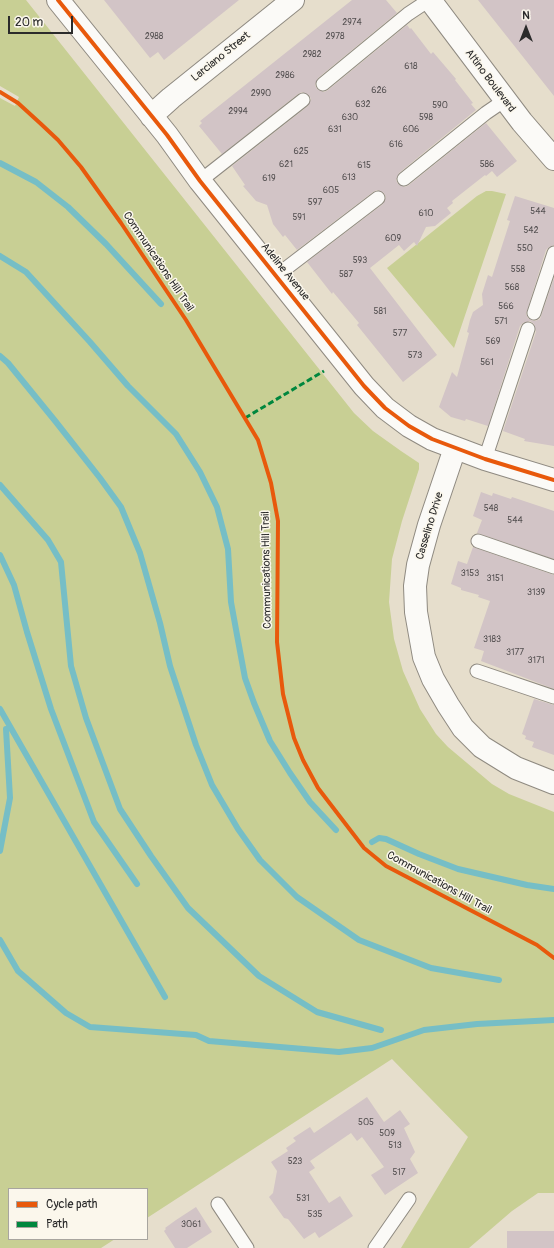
<!DOCTYPE html>
<html>
<head>
<meta charset="utf-8">
<style>
  body { margin:0 }
  #map { position:relative; width:554px; height:1248px; overflow:hidden; background:#e6decc; font-family:Pangolin,sans-serif }
  canvas { display:block }
  .legend { position:absolute; left:8px; top:1188px; width:140px; height:52px; box-sizing:border-box; background:#fbf7ec; border:1px solid #a8a59f; margin:0; padding:5px 7px; list-style:none; font-size:12px; color:#2b2b2b }
  .legend li { display:flex; align-items:center; gap:8px; height:20px }
  .legend b { width:20px; border:1px solid #a8a59f }
  .north { position:absolute; left:506px; top:8px; width:40px; height:40px; -webkit-text-stroke:3px #fbf7ec; paint-order:stroke; rotate:0deg; font-size:11px; font-weight:700; line-height:16px; text-align:center; color:#2b2b2b }
  .north::after { content:''; display:block; margin:auto; width:14px; height:18px; background:#2b2b2b; clip-path:polygon(50% 0,100% 100%,50% 72%,0 100%) }
  .scale { position:absolute; left:8px; top:16px; width:65px; height:18px; box-sizing:border-box; border:2px solid #2b2b2b; border-top:0; padding-left:5px; font-size:12px; line-height:14px; white-space:nowrap; color:#2b2b2b; -webkit-text-stroke:3px #fbf7ec; paint-order:stroke }
</style>
</head>
<body>
<div id="map">
<canvas width="554" height="1248"></canvas>
<ul class="legend">
<li><b style="height:5px;background:#e8590c"></b>Cycle path</li>
<li><b style="height:5px;background:#00873e"></b>Path</li>
</ul>
<div class="north">N</div>
<div class="scale">20 m</div>
</div>
<script>
const c = document.querySelector('canvas').getContext('2d');
c.lineJoin = 'round';
function paint(path, color) { c.fillStyle = color; c.fill(path, 'evenodd'); }
const toPath = rows => new Path2D(rows.map(r => 'M' + r).join(''));
function stroke(path, color, width, dash) { c.strokeStyle = color; c.lineWidth = width; c.lineCap = dash ? 'butt' : 'round'; c.setLineDash(dash || []); c.stroke(path); }
function label(font, color, halo, rows, align = 'center') {
  c.font = font + ' Pangolin,sans-serif'; c.lineWidth = 3; c.setLineDash([]); c.textBaseline = 'middle'; c.strokeStyle = halo; c.fillStyle = color; for (const [text, x, y, turn = 0] of rows) {
    c.save(); c.translate(x, y); c.rotate((+turn || 0) * Math.PI / 180); c.textAlign = isNaN(turn) ? turn : align; if (halo) c.strokeText(text, 0, 0); c.fillText(text, 0, 0); c.restore();
  }
}
const green = toPath([
  [0,0,26,0,354,413,373,431,401,451,419,463,419,469,402,521,392,559,389,602,394,639,403,671,420,709,436,734,448,747,492,784,509,794,554,812,554,1193,538,1193,512,1211,469,1248,401,1248,468,1137,392,1059,147,1218,147,1189,9,1189,9,1239,115,1239,101,1248,0,1248,0,98,15,106,19,97,0,86],
  [486,191,492,191,506,194,454,348,387,268,477,196]
]);
const stream = toPath([
  [0,163,36,182,68,207,106,244,161,304],
  [0,256,26,272,90,342,128,386,176,434,200,472,217,507,228,549,231,602,237,635,245,678,254,703,270,741,290,773,310,802,336,830],
  [0,356,8,363,56,422,100,478,121,507,140,553,160,623,170,666,196,745,212,785,238,829,260,860,297,897,359,940,431,968,499,980],
  [0,485,48,540,61,562,71,666,86,718,120,809,151,856,188,908,259,976,317,1012,381,1030],
  [0,555,14,585,27,632,51,709,94,822,137,884],
  [0,709,165,997],
  [372,842,379,838,386,839,419,854,458,869,527,885,554,889],
  [0,851,10,798,6,729],
  [0,940,18,971,66,1013,90,1027,196,1035,209,1041,339,1052,372,1048,424,1030,477,1024,554,1020]
]);
const building = toPath([
  [104,0,239,0,164,60,158,52,150,58],
  [352,0,386,0,397,13,318,78,315,85,317,89,324,92,328,90,407,25,410,29,411,28,431,54,433,52,456,79,455,80,473,103,471,104,476,110,399,173,396,180,398,184,405,187,409,185,486,123,517,161,497,177,492,171,486,176,485,175,452,201,453,203,447,208,451,213,435,226,426,227,417,246,414,242,404,251,399,245,370,268,437,355,403,382,357,325,359,323,333,292,332,294,307,262,383,204,386,197,384,193,377,190,373,192,297,250,285,235,283,237,273,224,267,205,256,201,243,186,245,185,232,166,308,106,311,99,309,95,302,92,298,94,222,154,199,126,202,123,200,121],
  [478,0,554,0,554,96],
  [515,196,554,208,554,245,549,247,546,250,526,314,528,318,531,320,535,321,540,319,554,278,554,446,524,441,525,439,503,431,536,332,534,324,530,321,523,323,520,326,488,426,466,419,465,421,451,417,439,407,452,372,457,377,469,333,467,332,470,320,473,312,483,305,482,294,488,275,492,277,510,221,507,220],
  [481,492,492,496,493,493,511,499,512,497,554,511,554,559,477,533,482,520,473,516],
  [473,547,554,575,554,689,481,661,484,651,474,648,490,601,478,597,479,595,461,590,461,588,451,584,458,561,467,564],
  [534,699,554,705,554,755,532,747,534,742,525,739,526,736,522,734],
  [367,1097,384,1122,400,1110,410,1124,404,1128,415,1152,410,1159,418,1173,385,1195,371,1175,384,1167,362,1137,357,1141,351,1133,310,1161,315,1168,309,1172,329,1203,340,1196,353,1216,319,1238,315,1232,304,1239,288,1219,284,1218,269,1197,273,1193,277,1171,271,1162,288,1151,286,1148,296,1141,293,1138,310,1127,314,1133],
  [196,1207,212,1232,187,1248,175,1248,164,1231,166,1229,165,1228,176,1220],
  [507,1231,554,1231,554,1248,507,1248]
]);
const lane = toPath([
  [323,84,408,14,429,0],
  [404,179,486,113,505,100],
  [200,181,303,100],
  [276,276,378,198],
  [534,313,554,253],
  [485,459,528,329],
  [478,541,554,567],
  [477,671,554,697],
  [218,1204,247,1248],
  [375,1248,409,1199]
]);
const street = toPath([
  [58,0,167,135,200,181,364,386,385,408,409,426,432,439,485,459,554,480],
  [430,0,522,122,554,159],
  [151,116,171,98,293,0],
  [455,448,429,525,418,565,415,586,416,612,424,657,433,679,448,705,463,728,482,747,516,768,554,783]
]);
const quiet = toPath([
  [245,418,324,371]
]);
const cycleway = toPath([
  [58,0,167,135,200,181,364,386,385,408,409,426,432,439,485,459,554,480],
  [0,92,18,103,41,124,58,140,81,167,121,223,186,320,258,440,271,483,278,521,277,642,283,694,294,738,303,760,318,788,364,848,386,866,537,945,554,958]
]);
const numberNames = [
  ["2974",352,23],
  ["2988",154,37],
  ["2978",335,37],
  ["2982",312,55],
  ["618",411,67],
  ["2986",285,76],
  ["626",379,91],
  ["2990",261,94],
  ["632",363,105],
  ["590",440,106],
  ["2994",238,112],
  ["630",350,118],
  ["598",426,118],
  ["631",335,130],
  ["606",411,130],
  ["616",396,145],
  ["625",301,152],
  ["621",286,165],
  ["586",487,165],
  ["615",364,166],
  ["613",349,178],
  ["619",269,179],
  ["605",331,191],
  ["597",315,203],
  ["544",538,212],
  ["610",426,214],
  ["591",299,218],
  ["542",531,231],
  ["609",393,239],
  ["550",525,249],
  ["593",360,261],
  ["558",518,270],
  ["587",346,275],
  ["568",512,288],
  ["566",506,307],
  ["581",380,312],
  ["571",501,322],
  ["577",400,334],
  ["569",493,342],
  ["573",415,356],
  ["561",487,363],
  ["548",491,509],
  ["544",515,521],
  ["3153",470,574],
  ["3151",495,579],
  ["3139",536,593],
  ["3183",492,640],
  ["3177",515,653],
  ["3171",536,661],
  ["505",366,1123],
  ["509",387,1134],
  ["513",395,1146],
  ["523",295,1162],
  ["517",399,1173],
  ["531",303,1199],
  ["535",315,1215],
  ["3061",191,1225]
];
const streetNames = [
  ["Larciano Street",221,57,-39],
  ["Altino Boulevard",490,81,53],
  ["Communications Hill Trail",158,262,56],
  ["Adeline Avenue",285,272,51],
  ["Casselino Drive",430,526,-73],
  ["Communications Hill Trail",267,570,-91],
  ["Communications Hill Trail",439,883,29]
];
paint(green, '#c8cf94');
stroke(stream, '#76bec6', 6);
paint(building, '#d2c4c6');
stroke(lane, '#8f8a81', 15);
stroke(street, '#8f8a81', 24);
stroke(lane, '#fbfaf7', 13);
stroke(street, '#fbfaf7', 22);
stroke(quiet, '#00873e', 3, [6, 3]);
stroke(cycleway, '#e8590c', 4);
label('9px', '#555152', null, numberNames);
label('11px', '#2b2b2b', '#fbf7ec', streetNames);
</script>
</body>
</html>
